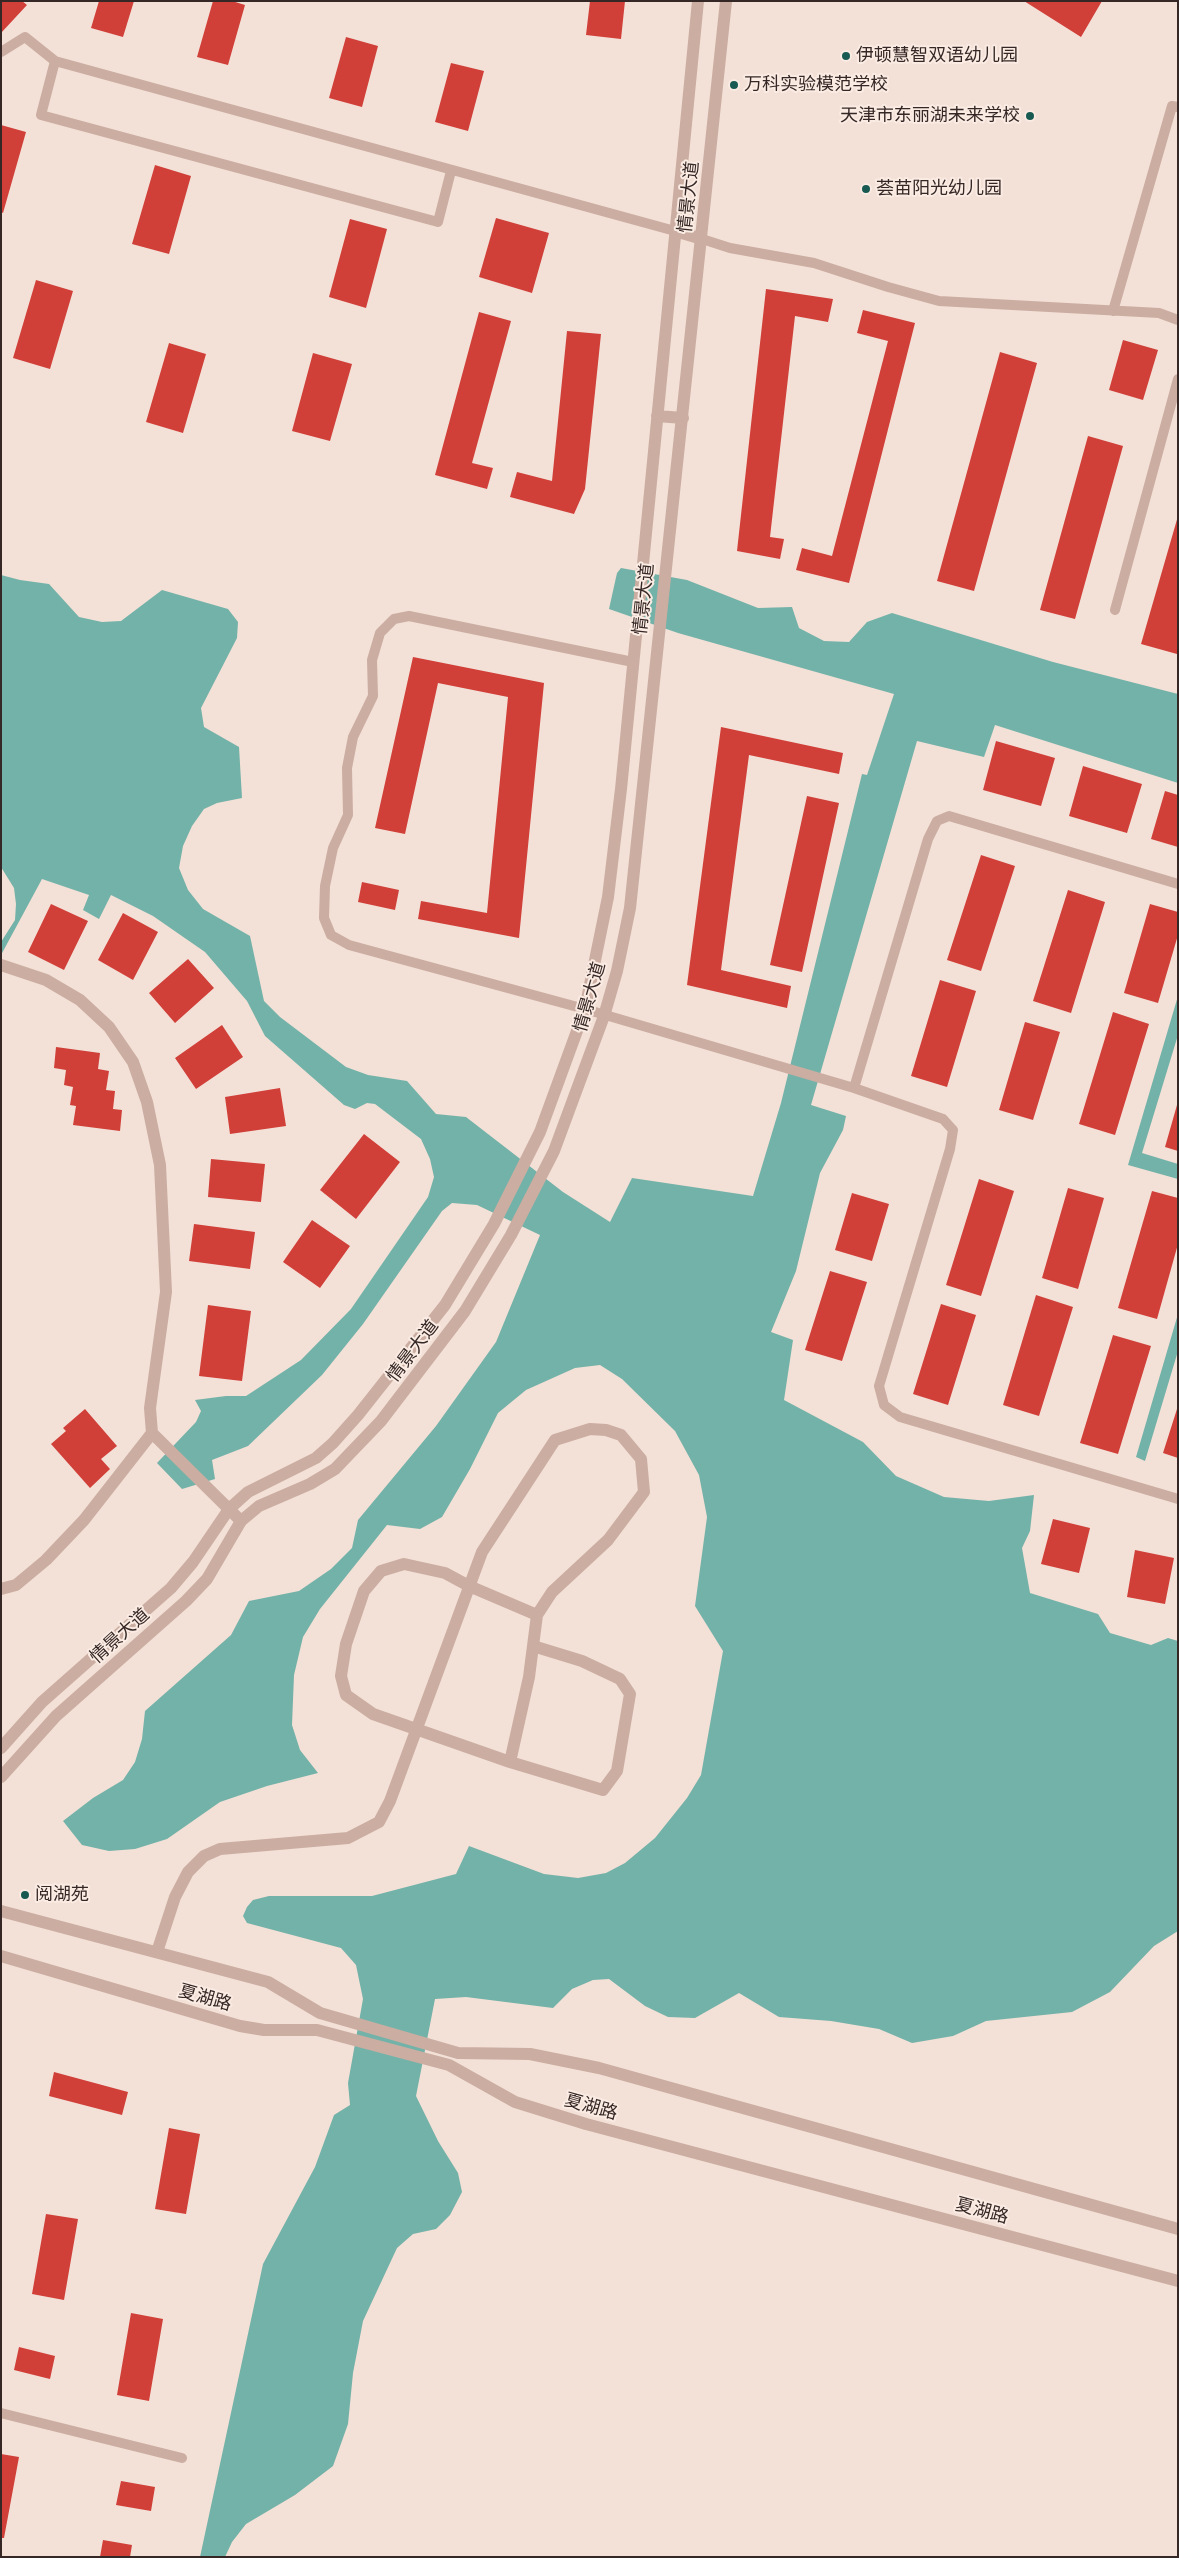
<!DOCTYPE html>
<html>
<head>
<meta charset="utf-8">
<style>
  body { margin:0 }
  #map { position:relative; width:1179px; height:2558px; overflow:hidden; background:#f3e0d7; font-family:Montserrat,sans-serif }
  canvas { display:block }
  .frame { position:absolute; inset:0; border:2px solid #352725; pointer-events:none }
</style>
</head>
<body>
<div id="map">
<canvas width="1179" height="2558"></canvas>
<div class="frame"></div>
</div>
<script>
const c = document.querySelector('canvas').getContext('2d');
c.lineJoin = 'round';
function paint(path, color) { c.fillStyle = color; c.fill(path, 'evenodd'); }
const toPath = rows => new Path2D(rows.map(r => 'M' + r).join(''));
function stroke(path, color, width, dash) { c.strokeStyle = color; c.lineWidth = width; c.lineCap = dash ? 'butt' : 'round'; c.setLineDash(dash || []); c.stroke(path); }
function label(font, color, halo, rows, align = 'center') {
  c.font = font + ' Montserrat,"Noto Sans SC",sans-serif'; c.lineWidth = 4; c.setLineDash([]); c.textBaseline = 'middle'; c.strokeStyle = halo; c.fillStyle = color; for (const [text, x, y, turn = 0] of rows) {
    c.save(); c.translate(x, y); c.rotate((+turn || 0) * Math.PI / 180); c.textAlign = isNaN(turn) ? turn : align; if (halo) c.strokeText(text, 0, 0); c.fillText(text, 0, 0); c.restore();
  }
}
const water = toPath([
  [621,568,687,580,758,608,792,607,799,628,824,641,849,642,867,622,892,613,1053,662,1178,694,1178,783,995,725,984,757,917,741,811,1105,846,1116,843,1130,820,1173,796,1271,771,1332,793,1340,784,1400,863,1442,896,1476,944,1497,989,1501,1034,1495,1030,1531,1022,1548,1030,1593,1098,1614,1110,1633,1151,1645,1168,1638,1178,1641,1178,1931,1154,1946,1110,1992,1072,2012,986,2021,953,2036,912,2043,879,2029,831,2021,779,2017,739,1993,695,2018,668,2017,645,2006,609,1979,593,1980,572,1989,553,2008,466,1997,435,1999,416,2096,438,2141,458,2173,462,2192,450,2215,436,2229,413,2234,397,2248,363,2321,353,2373,348,2424,333,2466,295,2495,246,2524,232,2542,225,2557,200,2557,263,2264,315,2167,334,2115,350,2105,348,2083,363,1999,356,1965,341,1948,247,1923,243,1916,247,1907,253,1900,269,1896,372,1896,456,1874,469,1846,544,1874,578,1878,606,1873,625,1863,655,1838,687,1798,701,1775,723,1651,695,1606,707,1517,699,1475,675,1431,622,1379,600,1365,575,1368,526,1390,498,1413,470,1469,442,1517,420,1529,387,1525,320,1609,303,1637,294,1675,292,1725,300,1750,318,1773,267,1786,220,1802,167,1839,135,1849,109,1851,82,1845,63,1821,93,1798,123,1780,135,1762,142,1739,145,1711,231,1635,249,1601,299,1591,331,1569,352,1548,358,1520,436,1426,496,1342,540,1235,477,1205,452,1203,442,1211,363,1324,322,1375,248,1446,212,1460,215,1479,182,1489,157,1463,196,1422,201,1411,195,1400,226,1396,246,1396,301,1360,351,1309,428,1197,434,1177,430,1159,421,1139,375,1104,367,1103,355,1109,344,1105,265,1036,247,1001,205,952,153,916,111,895,99,919,83,910,89,895,42,879,1,955,1,942,15,920,16,904,14,888,1,867,1,575,20,580,49,584,79,617,102,622,121,621,162,590,228,609,238,622,237,638,201,708,204,727,239,747,242,798,217,803,204,809,192,826,183,846,179,868,188,890,203,909,250,936,264,1001,280,1017,346,1067,368,1075,407,1081,436,1114,466,1117,563,1192,610,1222,632,1178,753,1196,781,1103,862,774,867,775,894,694,678,633,609,609,617,573],
  [1178,996,1178,1035,1142,1153,1178,1164,1178,1179,1128,1165],
  [1178,1314,1178,1351,1145,1461,1136,1457]
]);
const building = toPath([
  [1,1,22,1,27,5,1,33],
  [99,1,134,1,123,37,91,28],
  [213,1,232,1,245,5,228,65,197,57],
  [590,1,625,1,621,39,586,35],
  [1024,1,1102,1,1081,37],
  [346,37,378,46,362,107,329,98],
  [451,63,484,71,468,131,435,122],
  [1,125,26,132,3,213,1,212],
  [155,165,191,176,169,254,132,244],
  [496,218,549,233,532,293,479,277],
  [350,219,387,229,366,308,329,297],
  [36,280,73,291,50,369,13,358],
  [766,289,833,299,828,322,795,316,770,537,784,539,780,559,737,551],
  [863,310,915,323,849,583,796,570,802,548,832,556,888,341,857,333],
  [479,312,511,321,472,463,493,468,487,489,435,475],
  [567,331,601,334,585,489,574,514,510,497,517,472,552,481],
  [1123,340,1158,350,1143,400,1109,390],
  [169,343,206,354,183,433,146,422],
  [1000,352,1037,363,974,591,937,581],
  [313,353,352,364,330,441,292,431],
  [1088,436,1123,446,1075,619,1040,610],
  [1178,516,1178,653,1177,654,1141,644],
  [413,657,544,683,519,938,418,919,421,901,487,913,508,697,438,683,405,834,375,828],
  [721,727,843,753,839,774,749,755,721,970,791,986,787,1008,687,985],
  [996,741,1055,758,1041,806,983,790],
  [1083,766,1142,784,1127,833,1069,816],
  [1165,791,1178,795,1178,847,1151,839],
  [807,796,839,803,802,972,770,965],
  [981,855,1015,866,981,971,947,960],
  [362,882,399,890,395,910,358,902],
  [1068,890,1105,902,1071,1013,1033,1001],
  [51,904,88,921,64,970,28,952],
  [1150,904,1178,912,1178,935,1158,1003,1124,993],
  [123,913,158,932,133,980,98,960],
  [188,959,214,988,175,1023,149,993],
  [940,980,976,991,947,1087,911,1076],
  [1113,1012,1149,1024,1115,1135,1079,1124],
  [1025,1022,1060,1032,1033,1120,999,1110],
  [222,1025,243,1057,196,1089,175,1058],
  [56,1047,100,1053,98,1069,109,1071,106,1090,115,1091,113,1109,122,1110,120,1131,73,1125,76,1106,70,1105,73,1087,64,1085,66,1070,54,1068],
  [280,1088,286,1126,230,1134,225,1097],
  [1177,1105,1178,1105,1178,1151,1165,1147],
  [364,1134,400,1162,356,1219,320,1190],
  [211,1159,265,1164,261,1202,208,1197],
  [979,1179,1014,1191,981,1296,946,1285],
  [1068,1188,1104,1198,1078,1289,1042,1278],
  [1152,1191,1178,1198,1178,1244,1157,1319,1118,1308],
  [852,1193,889,1204,872,1261,835,1250],
  [312,1220,350,1246,320,1288,283,1262],
  [194,1224,255,1232,250,1269,189,1261],
  [830,1271,867,1282,842,1361,805,1350],
  [1036,1295,1073,1307,1039,1416,1003,1405],
  [941,1304,976,1315,948,1405,913,1394],
  [208,1305,251,1311,242,1381,199,1376],
  [1113,1335,1151,1346,1118,1454,1080,1443],
  [85,1409,117,1446,101,1459,110,1469,90,1488,51,1444,66,1431,63,1428],
  [1177,1409,1178,1410,1178,1458,1163,1453],
  [1053,1519,1090,1528,1079,1573,1041,1564],
  [1135,1550,1174,1558,1165,1604,1127,1597],
  [54,2072,128,2092,122,2115,49,2096],
  [169,2128,200,2134,186,2214,155,2209],
  [46,2214,78,2219,64,2300,32,2294],
  [131,2313,163,2319,149,2401,117,2395],
  [19,2347,55,2356,50,2379,14,2370],
  [1,2454,19,2457,4,2538,1,2538],
  [121,2481,155,2487,151,2511,116,2505],
  [103,2540,132,2545,130,2557,100,2557]
]);
const service = toPath([
  [1,52,25,37,55,61,675,231],
  [55,61,41,115,438,222,451,171],
  [702,239,730,248,814,263,888,287,939,301,1159,313,1178,320],
  [1113,311,1172,106,1178,107],
  [1115,610,1178,379],
  [633,662,409,616,394,619,380,633,372,660,373,696,353,737,347,768,348,815,333,848,325,886,324,918,331,935,349,945,585,1009,854,1088],
  [1178,884,949,816,937,821,928,839,854,1088,943,1119,953,1130,950,1149,879,1386,884,1405,900,1417,1178,1499],
  [1,2413,182,2458]
]);
const minor = toPath([
  [1,965,46,980,80,1000,109,1027,133,1062,147,1102,160,1165,166,1292,150,1408,152,1433,241,1521],
  [1,1589,16,1585,46,1560,84,1520,152,1433],
  [533,1646,582,1661,620,1679,630,1694,617,1771,603,1790,510,1762,373,1714,346,1695,341,1676,346,1644,364,1591,381,1571,404,1564,445,1573,469,1586,537,1615],
  [157,1952,175,1897,188,1872,204,1856,220,1849,348,1838,379,1822,390,1801,482,1552,555,1440,590,1429,606,1430,621,1435,641,1459,644,1492,608,1540,552,1592,537,1615,529,1677,510,1762]
]);
const tertiary = toPath([
  [675,231,702,239],
  [657,416,683,418],
  [1,1748,42,1702,171,1588,193,1562,229,1509,248,1492,316,1458,333,1443,358,1415,445,1305,494,1224,540,1132,585,1009,608,897,621,789,698,1],
  [1,1777,56,1716,186,1601,207,1579,241,1521,259,1506,310,1484,335,1469,381,1421,465,1311,511,1235,554,1151,604,1016,617,971,630,908,726,1],
  [1,1911,268,1982,320,2013,458,2053,530,2054,599,2068,1178,2229],
  [1,1956,240,2026,264,2030,317,2030,449,2065,515,2102,586,2124,1178,2281]
]);
const markers = [
  [846,56,5,"#185a51"],
  [734,85,5,"#185a51"],
  [1030,116,5,"#185a51"],
  [866,189,5,"#185a51"],
  [25,1895,5,"#185a51"]
];
const poiNames = [
  ["伊顿慧智双语幼儿园",856,56],
  ["万科实验模范学校",744,85],
  ["天津市东丽湖未来学校",1020,116,"right"],
  ["荟苗阳光幼儿园",876,189],
  ["阅湖苑",35,1895]
];
const streetNames = [
  ["情景大道",689,197,-84],
  ["情景大道",644,599,-84],
  ["情景大道",590,997,-74],
  ["情景大道",413,1351,-53],
  ["情景大道",120,1636,-42],
  ["夏湖路",205,1998,16],
  ["夏湖路",591,2107,16],
  ["夏湖路",982,2211,15]
];
paint(water, '#73b2a8');
paint(building, '#d03f38');
stroke(service, '#cbada2', 10);
stroke(minor, '#cbada2', 12);
stroke(tertiary, '#cbada2', 12);
for (const [x, y, r, color] of markers) { const dot = new Path2D(); dot.arc(x, y, r, 0, 2 * Math.PI); c.fillStyle = color; c.fill(dot); stroke(dot, '#faebe3', 2); }
label('18px', '#352725', '#faebe3', poiNames, 'left');
label('18px', '#352725', '#faebe3', streetNames);
</script>
</body>
</html>
